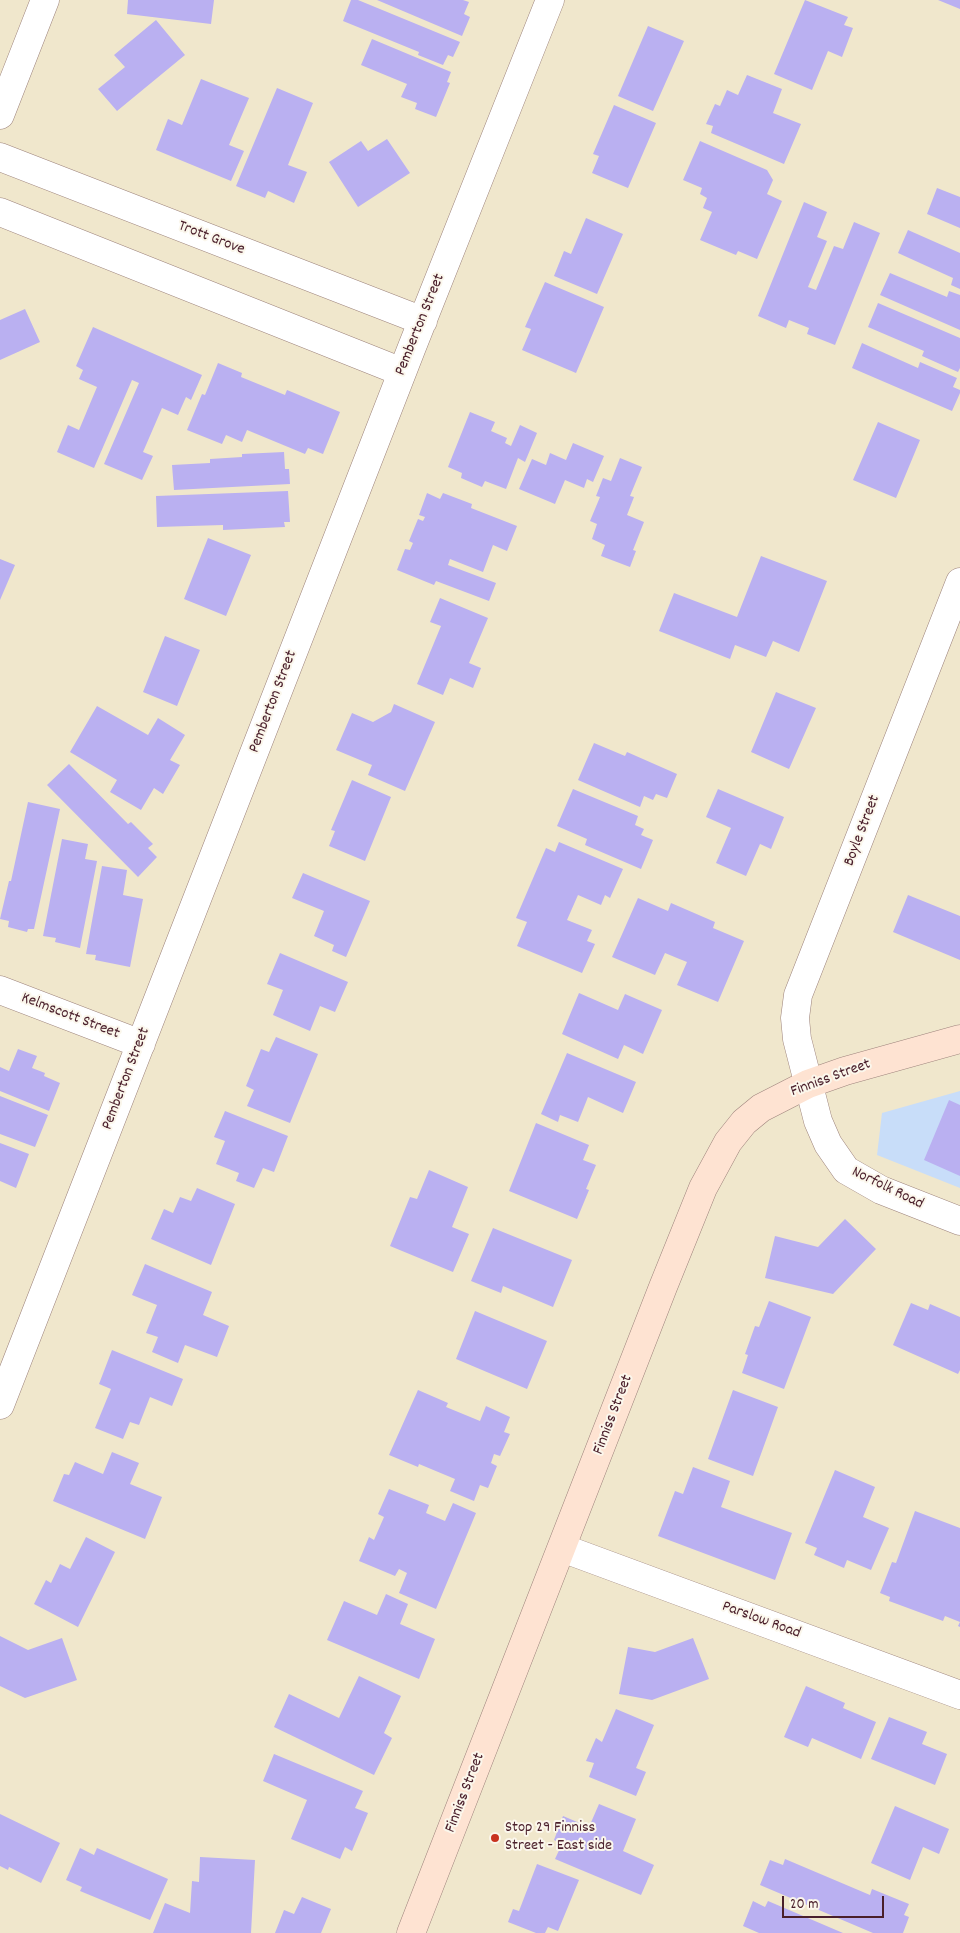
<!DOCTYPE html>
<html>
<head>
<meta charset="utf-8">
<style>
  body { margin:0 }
  #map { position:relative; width:960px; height:1933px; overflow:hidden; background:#f0e7cc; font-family:Dekko,sans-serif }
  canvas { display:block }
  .scale { position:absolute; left:782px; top:1896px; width:102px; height:22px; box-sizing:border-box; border:2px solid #4a1f2b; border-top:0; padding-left:6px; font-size:15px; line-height:18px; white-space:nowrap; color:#4a1f2b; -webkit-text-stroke:4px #fbf7ec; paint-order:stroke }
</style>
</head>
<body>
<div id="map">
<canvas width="960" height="1933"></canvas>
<div class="scale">20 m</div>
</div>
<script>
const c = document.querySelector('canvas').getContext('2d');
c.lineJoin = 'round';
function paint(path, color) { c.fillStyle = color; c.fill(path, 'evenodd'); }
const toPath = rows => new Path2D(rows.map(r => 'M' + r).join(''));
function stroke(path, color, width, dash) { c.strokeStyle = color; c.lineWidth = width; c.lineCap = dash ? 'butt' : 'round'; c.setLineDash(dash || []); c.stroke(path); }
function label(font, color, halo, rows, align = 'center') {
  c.font = font + ' Dekko,sans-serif'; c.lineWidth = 4; c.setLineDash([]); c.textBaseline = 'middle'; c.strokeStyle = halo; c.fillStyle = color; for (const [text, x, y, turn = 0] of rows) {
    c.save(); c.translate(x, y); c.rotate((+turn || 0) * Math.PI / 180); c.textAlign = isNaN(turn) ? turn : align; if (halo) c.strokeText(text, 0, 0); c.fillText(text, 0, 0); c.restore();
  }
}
const built = toPath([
  [960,1091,960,1188,877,1155,882,1113]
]);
const building = toPath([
  [128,0,214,0,211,24,127,14],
  [351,0,358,0,460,42,453,57,448,55,443,65,418,55,419,52,343,21],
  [377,0,463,0,469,2,464,14,470,17,462,36],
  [805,0,848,17,844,25,853,28,842,57,828,51,812,90,774,74],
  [938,0,960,0,960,9],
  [156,20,185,55,117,111,98,89,125,67,114,55],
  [648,26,684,41,653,111,618,96],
  [372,39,451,72,447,82,450,83,436,117,415,109,417,103,401,97,407,84,361,65],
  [747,75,782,89,773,113,801,124,784,164,711,133,713,126,706,124,715,104,720,106,727,90,738,95],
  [201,79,249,98,229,145,244,151,231,181,156,150,168,119,182,125],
  [277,88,313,103,288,165,307,172,294,203,268,191,265,198,236,186],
  [614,105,656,123,628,188,592,173,599,156,593,154],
  [387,139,410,173,358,207,329,162,361,141,368,151],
  [700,141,767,170,773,180,767,194,782,201,757,259,738,251,736,255,700,240,712,212,703,208,707,198,700,194,702,188,683,180],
  [937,188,960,197,960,228,927,214],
  [804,202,827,212,817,237,827,241,808,287,816,290,834,246,843,249,854,222,880,233,835,345,807,334,809,328,789,320,786,328,758,316],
  [586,218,623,234,597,294,554,276,564,251,571,254],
  [908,230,960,253,960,289,951,285,953,278,898,253],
  [890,273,947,297,949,291,960,295,960,330,880,295],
  [545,282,604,307,576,373,522,350,531,329,525,327],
  [878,303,960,338,960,368,958,372,922,356,924,351,868,327],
  [25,309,40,342,0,360,0,320],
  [93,327,202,375,191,400,186,397,178,415,162,408,143,452,153,456,142,480,104,464,139,383,132,380,94,468,57,452,68,425,79,430,97,387,79,379,83,370,76,366],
  [862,343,918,368,920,362,957,378,953,387,960,390,960,393,952,411,852,368],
  [218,363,242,373,241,377,285,395,287,390,340,412,323,454,308,448,305,454,247,430,242,442,226,435,222,444,187,430,202,394,205,395],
  [470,412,495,422,491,431,507,438,505,443,511,446,520,425,537,433,525,462,518,458,506,489,485,481,482,487,461,478,462,473,448,467],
  [878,422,920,440,896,498,853,480],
  [573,443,604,456,593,482,587,479,584,488,565,480,555,504,519,489,532,459,546,465,550,453,566,460],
  [284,452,285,469,289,469,290,484,174,490,172,465,210,463,210,459,242,457,242,454],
  [620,458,642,467,630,496,634,497,627,515,644,522,633,550,636,551,630,567,601,556,605,545,592,539,597,524,590,521,600,497,596,496,603,478,611,481],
  [288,491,290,522,284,522,285,527,223,530,223,525,157,527,156,496],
  [427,493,440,499,443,493,472,504,471,508,517,526,507,551,493,545,483,572,450,559,448,565,496,583,489,601,436,581,434,585,397,570,405,549,410,550,413,543,409,541,418,519,423,521,425,517,419,515],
  [208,538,251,555,226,616,184,599],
  [761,556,827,581,799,652,773,641,766,657,735,645,730,659,659,631,674,593,737,617],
  [0,559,15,565,0,600],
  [440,598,488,618,469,663,481,668,473,688,450,678,443,695,417,684,441,626,430,622],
  [165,636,200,650,177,706,143,692],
  [776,692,816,708,789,769,751,752],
  [394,704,435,722,405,791,368,775,372,765,336,750,352,713,373,722,391,712],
  [97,706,148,735,158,718,185,735,170,760,180,765,163,794,154,788,141,810,110,792,117,780,70,752],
  [594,743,625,756,627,752,677,774,667,798,656,794,653,800,644,796,640,807,578,780],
  [69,764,128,824,131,822,153,844,148,848,157,857,138,877,47,785],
  [352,780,391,797,365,861,329,846,335,831,331,830],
  [573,789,638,816,635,825,644,829,641,835,653,840,641,869,585,845,587,839,557,826],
  [718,789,784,817,771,849,760,844,746,876,716,863,731,828,706,817],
  [28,802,60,809,34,929,28,929,27,932,8,927,9,921,0,919,9,881,11,881],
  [62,839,88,844,85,859,97,861,80,948,55,942,56,938,43,936],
  [559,842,623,869,610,898,605,895,601,905,578,895,567,920,592,930,587,941,595,944,582,973,517,946,527,922,516,918,546,848,555,852],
  [102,866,127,870,123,895,143,899,130,967,95,960,96,955,86,954],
  [303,873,370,901,346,957,332,951,334,945,314,936,324,911,292,898],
  [908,895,960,916,960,960,893,932],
  [638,898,668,911,671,903,715,922,713,928,744,941,718,1002,677,985,687,962,677,958,665,953,655,975,612,957],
  [280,953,348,982,335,1012,320,1006,310,1031,273,1015,283,990,267,984],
  [579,993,618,1010,625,994,662,1010,643,1054,624,1045,618,1059,562,1034],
  [276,1037,318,1054,290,1123,247,1106,254,1090,246,1086,261,1049,269,1052],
  [18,1049,37,1056,32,1068,45,1073,44,1076,60,1083,49,1111,0,1091,0,1067,9,1071],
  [567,1053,636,1082,623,1113,588,1097,578,1122,560,1115,558,1122,541,1114],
  [0,1096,48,1115,35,1147,0,1134],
  [949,1100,960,1105,960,1176,924,1160],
  [225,1111,288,1136,274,1172,263,1168,254,1188,236,1181,239,1173,216,1164,225,1141,214,1137],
  [536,1123,589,1145,583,1160,596,1165,586,1189,589,1190,577,1219,509,1191],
  [0,1143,29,1154,16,1188,0,1181],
  [429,1170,468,1187,452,1227,469,1234,453,1272,390,1246,410,1197,417,1199],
  [197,1188,235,1204,211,1265,151,1239,164,1209,173,1213,180,1197,191,1201],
  [845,1219,876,1249,833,1294,765,1278,775,1236,818,1247],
  [493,1228,572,1260,553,1307,503,1286,501,1293,471,1281],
  [145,1264,212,1292,203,1315,229,1326,217,1357,185,1345,178,1363,152,1352,158,1337,146,1333,157,1305,132,1295],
  [769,1301,811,1317,784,1389,742,1373,748,1355,745,1354,755,1326,759,1327],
  [911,1303,928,1310,930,1304,960,1317,960,1370,958,1374,893,1345],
  [475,1311,547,1341,527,1389,456,1359],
  [112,1350,183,1379,172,1406,150,1397,139,1425,130,1422,123,1439,95,1428,111,1389,99,1384],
  [418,1390,448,1403,446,1407,480,1421,486,1406,510,1417,504,1432,510,1434,500,1456,494,1454,491,1463,497,1466,488,1488,480,1485,474,1501,450,1491,455,1479,419,1464,418,1467,389,1455],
  [733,1390,778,1407,753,1476,708,1459],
  [112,1452,139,1463,130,1484,162,1497,145,1539,53,1501,64,1474,69,1475,75,1462,103,1474],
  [693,1467,730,1481,721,1507,792,1533,775,1580,658,1536,675,1491,683,1494],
  [835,1470,875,1487,863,1517,889,1528,871,1570,847,1560,844,1568,814,1555,817,1548,805,1543],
  [389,1489,429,1505,426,1513,445,1521,453,1503,476,1513,436,1609,399,1593,407,1573,399,1569,395,1576,359,1561,369,1537,374,1540,384,1517,378,1514],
  [915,1511,960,1528,960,1627,958,1626,960,1622,945,1616,943,1621,889,1601,890,1597,880,1593,892,1562,896,1563],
  [86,1537,115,1552,78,1627,34,1604,46,1580,51,1583,60,1564,70,1569],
  [386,1594,408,1604,400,1624,435,1639,419,1679,327,1640,344,1601,377,1615],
  [0,1636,28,1650,62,1638,77,1680,25,1698,0,1686],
  [693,1638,709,1679,652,1700,619,1694,628,1647,655,1652],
  [359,1676,401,1696,384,1733,392,1738,374,1775,274,1727,289,1694,339,1718],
  [806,1686,845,1703,843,1708,876,1722,861,1759,812,1738,808,1747,784,1737],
  [616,1709,654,1725,636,1768,646,1772,636,1796,589,1777,594,1763,586,1761,596,1738,602,1742],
  [889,1717,927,1732,922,1744,947,1754,935,1785,871,1759],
  [274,1754,363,1791,355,1808,368,1813,352,1851,345,1847,340,1859,291,1839,307,1800,263,1781],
  [599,1804,636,1819,623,1851,654,1865,641,1895,555,1859,562,1844,554,1840,563,1816,589,1827],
  [895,1806,949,1829,939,1854,923,1847,910,1880,871,1863],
  [0,1814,60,1843,41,1883,9,1867,8,1870,0,1866],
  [80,1848,94,1855,97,1848,168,1879,150,1920,80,1891,82,1887,66,1880],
  [200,1857,255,1860,251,1933,153,1933,165,1903,190,1913,192,1881,199,1882],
  [785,1859,870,1895,872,1889,909,1904,904,1915,909,1917,903,1933,873,1933,760,1885,770,1860,783,1865],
  [537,1864,579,1880,558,1931,548,1927,545,1933,536,1933,508,1922,513,1909,519,1911],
  [302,1897,331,1909,321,1933,275,1933,284,1910,294,1914],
  [753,1901,765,1907,768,1901,843,1933,759,1933,743,1926]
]);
const street = toPath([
  [0,115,45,0],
  [0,157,423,321],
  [0,212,402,372],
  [960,582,798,995,795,1018,797,1039,818,1121,828,1144,846,1170,881,1190,960,1221],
  [0,990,141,1044],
  [0,1405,412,347,550,0],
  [562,1548,960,1695]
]);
const secondary = toPath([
  [411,1933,663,1287,703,1188,728,1142,744,1122,761,1108,808,1084,845,1071,960,1039]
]);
const markers = [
  [495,1838,5,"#c8321e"]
];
const streetNames = [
  ["Trott Grove",211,239,21],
  ["Pemberton Street",421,325,-68],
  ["Pemberton Street",274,702,-69],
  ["Boyle Street",863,831,-69],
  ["Kelmscott Street",70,1017,21],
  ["Pemberton Street",127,1079,-69],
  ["Finniss Street",831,1079,-20],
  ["Norfolk Road",887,1189,26],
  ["Finniss Street",614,1415,-69],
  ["Parslow Road",761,1621,20],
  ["Finniss Street",466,1793,-69]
];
const poiNames = [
  ["Stop 29 Finniss",505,1829],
  ["Street - East side",505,1847]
];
paint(built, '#c8ddf9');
paint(building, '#bab0f1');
stroke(street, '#9d837c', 29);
stroke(secondary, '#9d837c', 29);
stroke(street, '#fff', 28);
stroke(secondary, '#fee3d2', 28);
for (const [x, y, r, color] of markers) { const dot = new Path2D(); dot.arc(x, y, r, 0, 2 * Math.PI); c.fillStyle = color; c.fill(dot); stroke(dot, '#fbf7ec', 2); }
label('16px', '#4a1f2b', '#fbf7ec', streetNames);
label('16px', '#4a1f2b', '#fbf7ec', poiNames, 'left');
</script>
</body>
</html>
